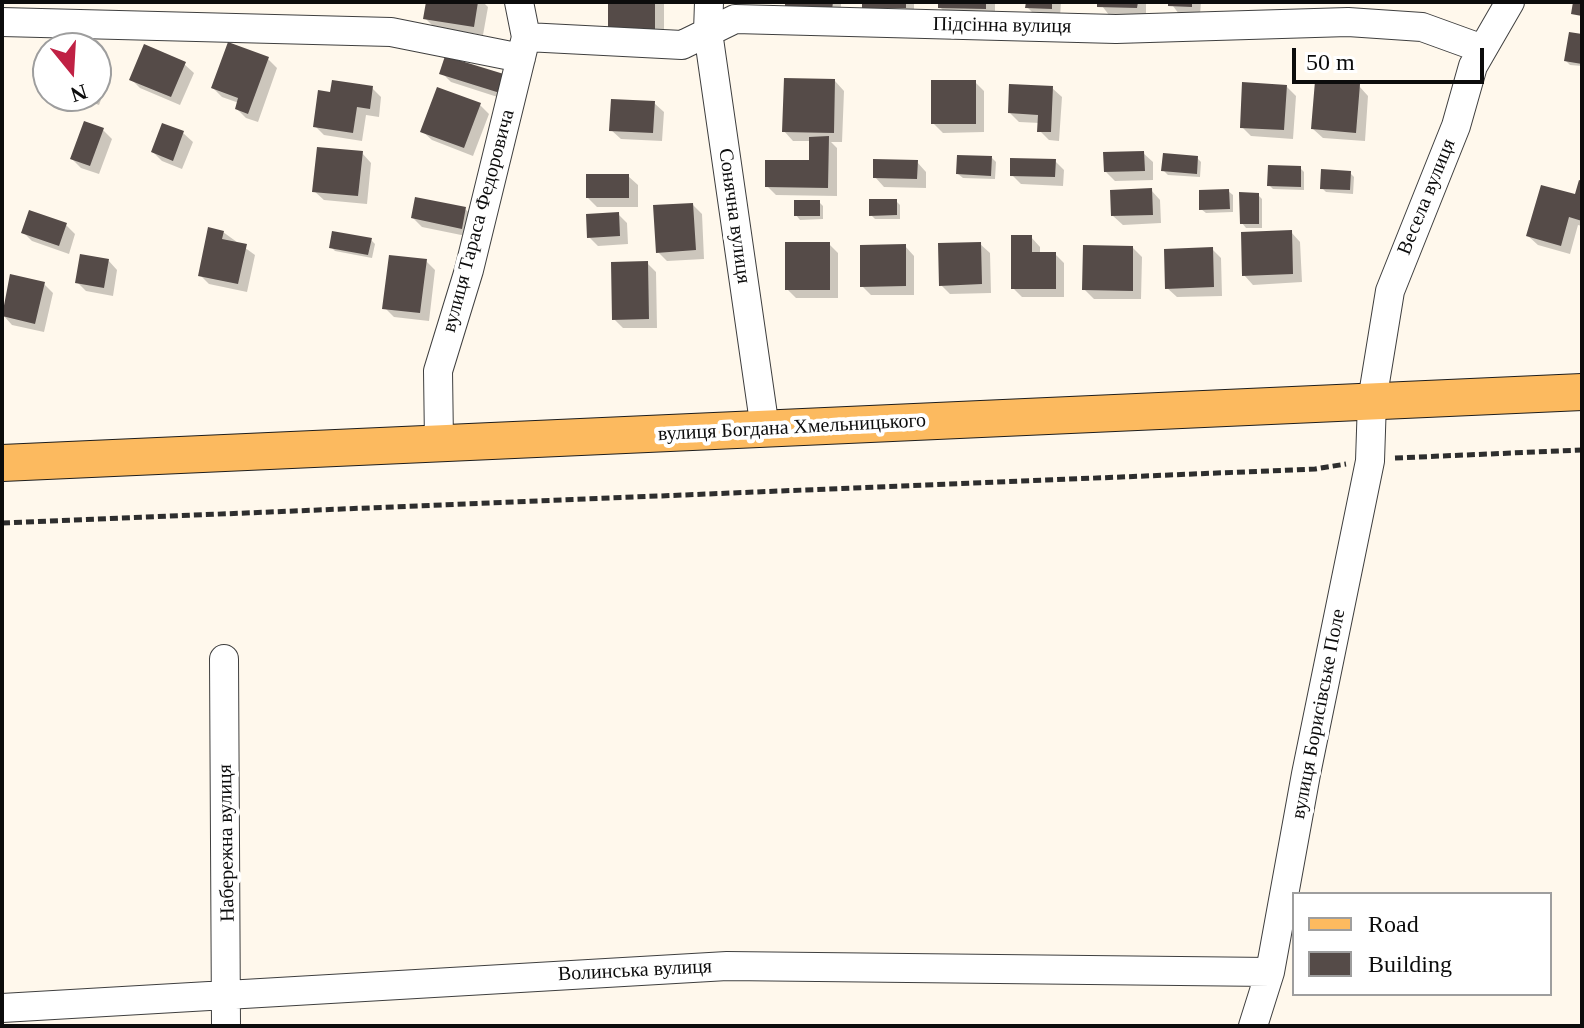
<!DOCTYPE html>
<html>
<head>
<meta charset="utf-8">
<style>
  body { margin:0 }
  #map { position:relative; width:1584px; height:1028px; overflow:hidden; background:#fff8ec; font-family:Georgia,serif }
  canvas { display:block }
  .frame { position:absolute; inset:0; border:4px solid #0c0c0c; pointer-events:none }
  .legend { position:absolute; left:1292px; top:892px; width:260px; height:104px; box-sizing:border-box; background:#fff; border:2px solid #9e9e9e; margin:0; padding:10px 14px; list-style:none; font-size:24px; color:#0c0c0c }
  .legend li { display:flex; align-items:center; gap:16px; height:40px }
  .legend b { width:40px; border:2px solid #9e9e9e }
  .north { position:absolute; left:32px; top:32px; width:80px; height:80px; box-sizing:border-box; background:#fff; border:2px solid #9e9e9e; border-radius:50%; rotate:162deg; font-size:22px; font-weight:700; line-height:32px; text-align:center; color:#0c0c0c }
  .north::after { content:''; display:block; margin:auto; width:28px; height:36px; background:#c02144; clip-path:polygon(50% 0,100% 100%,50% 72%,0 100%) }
  .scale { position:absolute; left:1292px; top:48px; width:192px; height:36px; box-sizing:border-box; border:4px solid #0c0c0c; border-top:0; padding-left:10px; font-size:24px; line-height:28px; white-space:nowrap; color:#0c0c0c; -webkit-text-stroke:6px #fff; paint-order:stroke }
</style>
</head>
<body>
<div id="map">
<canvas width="1584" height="1028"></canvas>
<div class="frame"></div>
<ul class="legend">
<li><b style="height:10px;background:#fcba5f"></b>Road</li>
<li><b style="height:22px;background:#554b48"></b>Building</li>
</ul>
<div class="north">N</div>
<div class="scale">50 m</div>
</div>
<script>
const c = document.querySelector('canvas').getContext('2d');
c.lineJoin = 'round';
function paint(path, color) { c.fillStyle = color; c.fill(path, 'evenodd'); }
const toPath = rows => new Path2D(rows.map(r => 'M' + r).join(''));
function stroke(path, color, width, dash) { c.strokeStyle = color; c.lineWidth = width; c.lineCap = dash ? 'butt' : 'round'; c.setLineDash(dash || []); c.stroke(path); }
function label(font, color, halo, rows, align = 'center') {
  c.font = font + ' Georgia,serif'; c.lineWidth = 8; c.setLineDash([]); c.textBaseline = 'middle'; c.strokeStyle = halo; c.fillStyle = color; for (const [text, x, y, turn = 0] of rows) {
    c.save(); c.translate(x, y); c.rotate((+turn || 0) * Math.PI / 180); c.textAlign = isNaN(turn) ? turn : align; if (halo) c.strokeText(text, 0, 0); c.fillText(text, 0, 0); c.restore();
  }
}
const shadow = toPath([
  [428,2,483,2,488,7,483,35,434,27,425,18],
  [610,2,664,2,664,46],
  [787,2,841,2,841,18],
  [864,2,914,2,914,17,873,16],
  [940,2,995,2,995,17,949,17,940,7],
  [1028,2,1061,2,1060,17,1037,17,1027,7],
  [1099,2,1146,2,1146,17,1109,15],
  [1170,2,1201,2,1200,15,1179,14],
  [1582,36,1582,66,1570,65,1566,61],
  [96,58,112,70,99,105,75,96,96,96],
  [268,59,277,68,258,122,246,118,237,109,239,103,222,97,213,88],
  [184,64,194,73,180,105,140,88,131,79],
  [442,73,505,77,510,101,451,82],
  [835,81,844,91,842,142,831,142,837,148,837,196,776,195,767,186,811,162,811,141,793,141,784,131],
  [975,82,984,91,984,132,943,133,933,123],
  [1359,86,1368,96,1365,141,1323,138,1313,129],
  [1287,87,1296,96,1293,139,1251,136,1242,127],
  [372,88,381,97,379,117,366,115,362,141,324,135,315,126,332,94],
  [1052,88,1062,97,1059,141,1049,140,1040,131,1040,123,1019,122,1010,113],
  [654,103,664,112,662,141,621,139,611,130],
  [480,105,489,114,473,156,432,140,422,131],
  [163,125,183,133,193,142,182,169,162,161,153,152],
  [103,130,112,139,99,174,81,168,72,159],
  [362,153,371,163,367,204,324,200,314,191],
  [1143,153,1153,162,1153,180,1115,181,1106,172],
  [992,158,996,162,995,179,963,178,958,174],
  [1197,158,1201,162,1200,177,1168,175,1163,170],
  [1055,161,1064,170,1063,186,1021,184,1012,175],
  [917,162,926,172,926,188,884,187,875,177],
  [1300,168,1304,172,1304,190,1273,189,1269,185],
  [1350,173,1354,177,1353,194,1326,192,1322,188],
  [628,176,638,185,638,207,597,207,588,198],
  [1582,183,1582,226,1578,225,1570,254,1538,245,1528,236,1576,197],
  [1151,190,1160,200,1161,223,1123,225,1113,216],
  [1228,191,1233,195,1233,212,1206,213,1201,209],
  [1258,195,1262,199,1262,228,1246,228,1242,223],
  [896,201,900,205,900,219,875,219,871,215],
  [819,202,823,206,823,219,800,220,796,215],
  [693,205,702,214,704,259,667,261,658,252],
  [465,209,475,218,471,237,422,227,413,218],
  [618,214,627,223,628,244,598,246,589,237],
  [66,225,75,234,69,254,32,241,23,232],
  [223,232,255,255,247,292,209,284,200,275],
  [1291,232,1300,242,1302,282,1253,285,1244,275],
  [1031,237,1040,247,1040,254,1055,254,1064,263,1064,297,1022,297,1013,288],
  [371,240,375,244,372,258,335,251,331,247],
  [829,244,838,253,838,298,796,298,787,289],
  [980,244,990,253,991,293,950,294,941,285],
  [905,246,914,256,914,295,871,295,862,286],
  [1133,248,1142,257,1141,299,1094,299,1084,289],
  [1212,249,1221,258,1222,296,1177,297,1167,288],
  [108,260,117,270,113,296,86,291,77,282],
  [426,261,435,270,429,321,394,317,385,308],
  [647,263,656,272,657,328,623,328,614,319],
  [44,284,53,293,44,332,12,325,3,315]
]);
const building = toPath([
  [426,2,478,2,474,27,423,19],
  [608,2,655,2,655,37,608,37],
  [785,2,833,2,832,10,785,8],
  [862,2,906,2,906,8,862,8],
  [938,2,986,2,986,9,938,8],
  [1026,2,1052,2,1052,9,1025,8],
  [1097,2,1138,2,1137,8,1097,7],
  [1168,2,1192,2,1192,7,1168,6],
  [1573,2,1582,2,1582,16,1571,14],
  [1569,32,1582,34,1582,64,1564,61],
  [228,42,269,57,248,114,235,109,238,98,211,88],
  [144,44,186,62,171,97,129,80],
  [96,56,104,59,96,79],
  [445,56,507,75,500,93,439,74],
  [784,78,835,79,834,133,782,132],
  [332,80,373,86,370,109,357,107,353,133,313,127,318,90,330,92],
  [931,80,976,80,976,124,931,124],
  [1315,81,1360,84,1356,133,1311,129],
  [1242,82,1287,85,1284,130,1240,128],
  [1009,84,1053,86,1051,132,1037,132,1038,115,1008,113],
  [437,87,481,103,464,148,420,132],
  [611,99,655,101,653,133,609,131],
  [84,121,104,128,90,166,70,159],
  [162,123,184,131,173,161,151,152],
  [829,136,828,188,765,187,765,160,809,160,809,137],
  [317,147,363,151,358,196,312,192],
  [1144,151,1145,171,1104,172,1103,152],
  [1163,153,1198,156,1197,174,1161,171],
  [957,155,992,156,991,176,956,174],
  [1010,158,1056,159,1055,177,1010,176],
  [873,159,918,160,917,179,873,178],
  [1268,165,1301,166,1301,187,1267,186],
  [1321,169,1351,171,1350,190,1320,189],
  [586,174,629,174,629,198,586,198],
  [1579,180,1582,181,1582,221,1569,217,1561,246,1526,236,1541,185,1575,194],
  [1152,188,1153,215,1111,216,1110,190],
  [1229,189,1230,209,1199,210,1199,190],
  [1239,192,1259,193,1259,224,1240,224],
  [415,197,466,207,462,229,411,218],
  [869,199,897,199,897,215,869,216],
  [794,200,820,200,820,216,794,216],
  [693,203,696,250,656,253,653,205],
  [29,210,67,223,59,246,21,233],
  [619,212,620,236,587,238,586,214],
  [208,227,224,231,222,239,247,244,238,284,198,276],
  [1292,230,1293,274,1242,276,1241,232],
  [332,231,372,238,368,255,329,248],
  [1011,235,1032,235,1032,252,1056,252,1056,289,1011,289],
  [785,242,830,242,830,290,785,290],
  [981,242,982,284,939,286,938,243],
  [906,244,906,286,860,287,860,245],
  [1083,245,1133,246,1133,291,1082,290],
  [1213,247,1214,287,1165,289,1164,249],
  [80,254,109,259,104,288,75,283],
  [389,255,427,259,420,313,382,309],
  [648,261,649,319,612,320,611,262],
  [10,274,45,282,35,324,2,316]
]);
const path = toPath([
  [1395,458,1582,450],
  [2,523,1315,469,1346,464]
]);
const minor = toPath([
  [709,2,708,32,765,429],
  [2,22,391,32,521,58],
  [526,37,682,45,735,19,1116,29,1348,22,1422,27,1480,48],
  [439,442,438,371,469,270,526,37,519,2],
  [224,659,226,1026],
  [2,1008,727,966,1270,972],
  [1253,1026,1270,972,1306,774,1370,461,1372,401,1390,291,1456,126,1473,66,1510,2]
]);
const major = toPath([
  [2,463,1582,392]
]);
const streetNames = [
  ["Підсінна вулиця",1002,26,1],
  ["Весела вулиця",1427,197,-68],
  ["Сонячна вулиця",734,216,82],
  ["вулиця Тараса Федоровича",479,221,-75],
  ["вулиця Богдана Хмельницького",792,428,-3],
  ["вулиця Борисівське Поле",1319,714,-79],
  ["Набережна вулиця",227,843,-91],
  ["Волинська вулиця",635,971,-3]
];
paint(shadow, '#0003');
paint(building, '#554b48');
stroke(minor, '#3f3f3f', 30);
stroke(major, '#1d1d1d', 38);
stroke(path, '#2e2e2e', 5, [8, 4]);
stroke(minor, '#fff', 28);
stroke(major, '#fcba5f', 36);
label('20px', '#0c0c0c', '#fff', streetNames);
</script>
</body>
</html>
